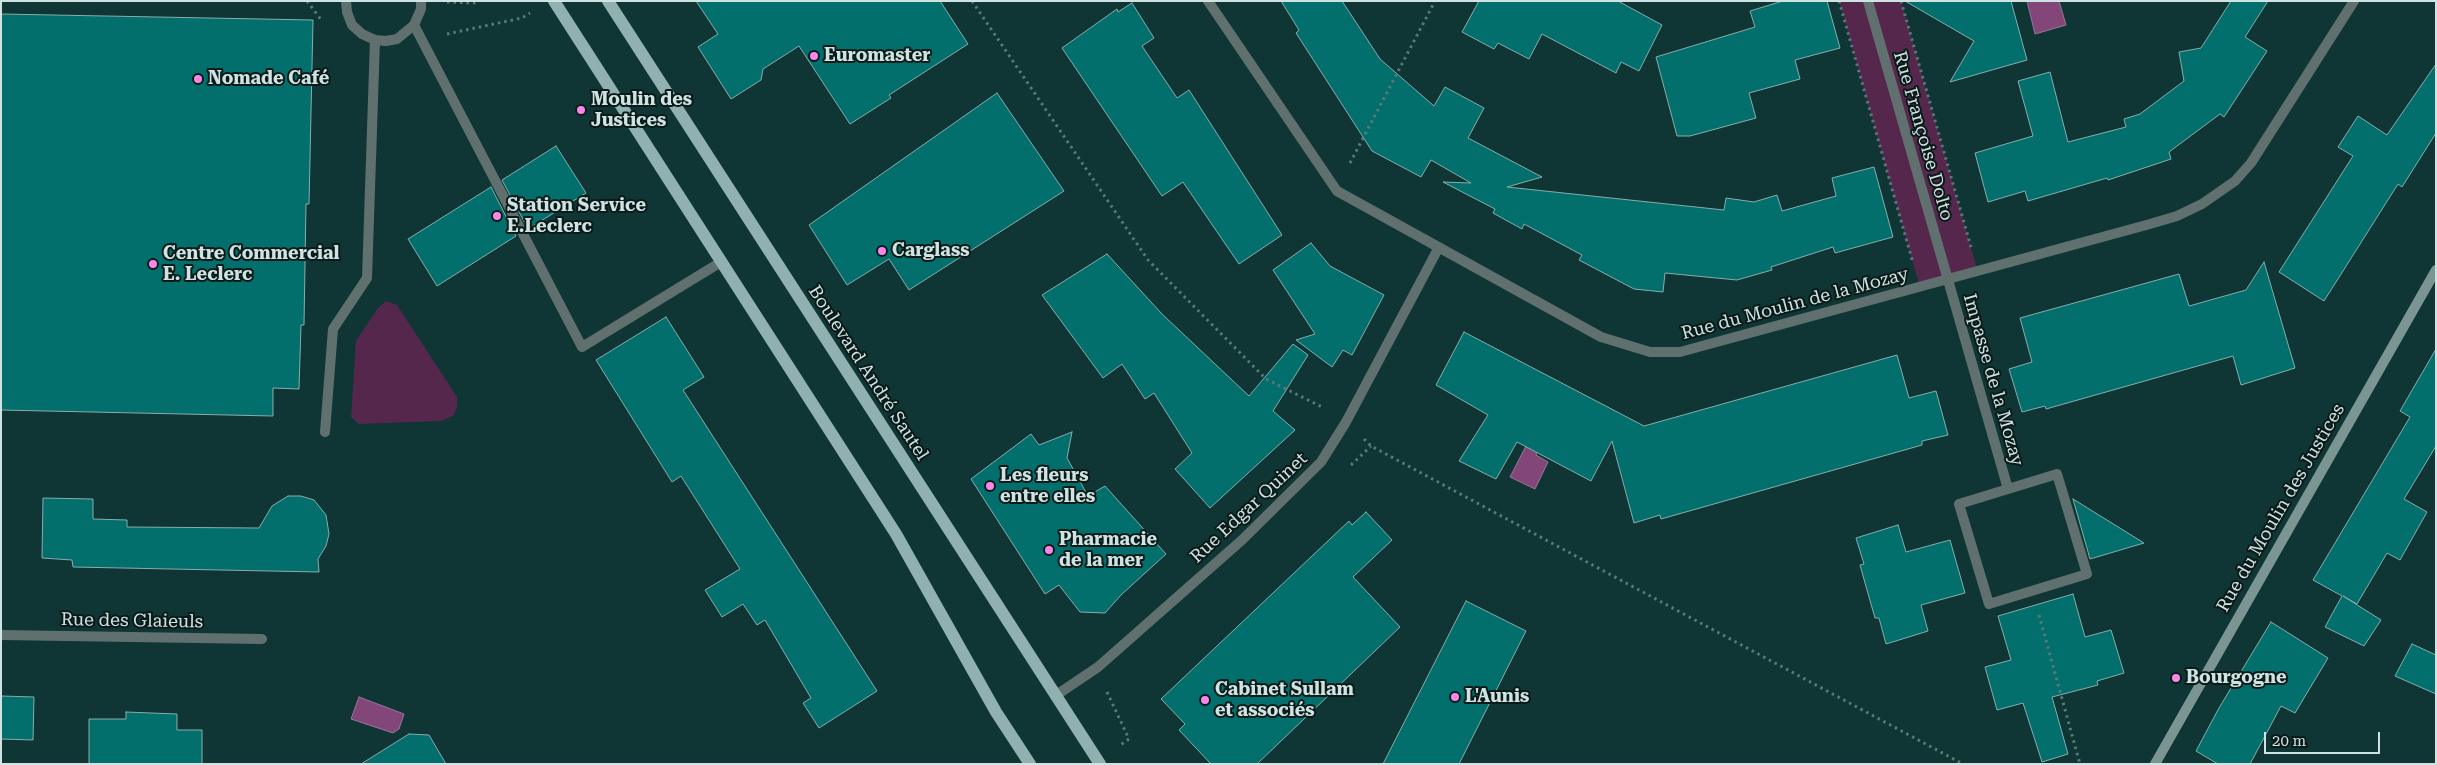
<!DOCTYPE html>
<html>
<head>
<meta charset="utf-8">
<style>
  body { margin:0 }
  #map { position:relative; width:2437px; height:765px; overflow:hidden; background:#0f3634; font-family:"Roboto Serif",serif }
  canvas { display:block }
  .frame { position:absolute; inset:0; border:2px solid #cfe3e2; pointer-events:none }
  .scale { position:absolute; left:2264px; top:732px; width:116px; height:22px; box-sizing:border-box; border:2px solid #cfe3e2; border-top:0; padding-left:6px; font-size:15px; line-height:18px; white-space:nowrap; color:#cfe3e2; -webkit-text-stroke:4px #0a1a19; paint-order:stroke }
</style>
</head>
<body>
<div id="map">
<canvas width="2437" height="765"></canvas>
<div class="frame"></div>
<div class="scale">20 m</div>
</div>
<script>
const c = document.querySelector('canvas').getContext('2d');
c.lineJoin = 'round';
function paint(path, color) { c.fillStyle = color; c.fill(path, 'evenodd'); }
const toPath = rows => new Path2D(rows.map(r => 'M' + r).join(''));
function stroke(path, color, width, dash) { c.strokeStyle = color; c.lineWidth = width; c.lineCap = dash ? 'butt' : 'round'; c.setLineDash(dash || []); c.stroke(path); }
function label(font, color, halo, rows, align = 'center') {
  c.font = font + ' "Roboto Serif",serif'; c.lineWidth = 4; c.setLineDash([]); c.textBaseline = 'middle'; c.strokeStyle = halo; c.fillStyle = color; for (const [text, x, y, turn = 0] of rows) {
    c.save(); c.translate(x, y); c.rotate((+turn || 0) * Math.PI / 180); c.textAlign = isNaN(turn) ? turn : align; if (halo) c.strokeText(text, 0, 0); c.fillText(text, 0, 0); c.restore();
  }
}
const green = toPath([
  [1839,1,1901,1,1978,272,1920,288],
  [386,301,397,305,457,397,457,408,453,416,441,421,359,424,351,417,356,341,378,308]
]);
const water = toPath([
  [2027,1,2059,1,2066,25,2035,34,2027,1],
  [1526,446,1537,451,1536,455,1548,462,1535,489,1510,477,1526,446],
  [359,697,404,714,399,729,393,733,351,719,359,697]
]);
const building = toPath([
  [696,1,940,1,968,44,889,95,891,98,850,124,799,46,763,69,761,80,731,99,698,47,718,34,696,1],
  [1281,1,1342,1,1380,59,1434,106,1445,87,1484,108,1468,138,1542,177,1507,187,1724,210,1726,198,1754,202,1777,195,1782,211,1836,196,1832,178,1874,167,1893,237,1835,253,1833,247,1771,267,1772,270,1737,280,1665,273,1663,292,1634,289,1579,260,1582,255,1524,224,1522,229,1493,213,1495,209,1443,182,1471,183,1431,160,1421,177,1372,151,1296,33,1299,30,1281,1],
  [1479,1,1618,1,1662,25,1639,71,1621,62,1616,73,1542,34,1529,59,1498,43,1494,49,1462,32,1479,1],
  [1783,1,1827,1,1840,48,1795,60,1800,79,1749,93,1756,118,1690,136,1677,136,1656,57,1755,27,1750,11,1783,1],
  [1905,1,2011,1,2027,60,1950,82,1974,41,1905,1],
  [2231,1,2268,1,2245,37,2267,51,2224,117,2220,114,2169,152,2171,159,2108,180,2107,178,2028,201,2025,191,1988,202,1975,153,2033,136,2018,81,2050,72,2068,142,2126,127,2124,119,2140,114,2184,81,2179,52,2201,48,2231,1],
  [1132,3,1154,38,1142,46,1177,98,1189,90,1282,235,1239,264,1183,182,1162,196,1062,48,1117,9,1118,12,1132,3],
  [1,14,313,20,309,204,306,204,304,325,301,325,299,389,273,388,273,416,1,410,1,14],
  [2436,64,2436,133,2402,187,2398,184,2324,301,2279,272,2353,156,2338,147,2358,116,2387,135,2436,64],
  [997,93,1064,191,909,290,889,259,847,285,809,225,997,93],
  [556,146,586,193,528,229,502,180,556,146],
  [491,187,516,236,437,286,408,239,491,187],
  [1311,243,1330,266,1384,295,1352,355,1343,350,1332,367,1296,340,1315,334,1273,270,1311,243],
  [1107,254,1162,314,1249,396,1293,344,1308,355,1273,411,1295,430,1210,508,1175,469,1192,453,1154,393,1145,399,1122,364,1103,378,1042,295,1107,254],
  [2264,262,2295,368,2241,385,2233,356,2046,409,2045,406,2022,412,2009,369,2032,362,2020,318,2179,274,2189,306,2246,290,2264,262],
  [666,317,704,377,683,390,877,691,819,728,803,703,811,698,765,620,757,625,743,604,722,617,705,590,740,569,681,476,672,482,596,360,666,317],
  [1464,332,1644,426,1897,355,1909,398,1936,391,1948,435,1922,441,1922,445,1661,519,1660,515,1634,523,1612,441,1591,481,1517,442,1496,479,1459,461,1488,415,1436,385,1464,332],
  [2436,349,2436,446,2404,499,2427,512,2400,560,2387,553,2357,604,2343,596,2381,620,2364,646,2325,627,2342,596,2313,580,2410,417,2400,411,2436,349],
  [1072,432,1067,458,1088,496,1105,486,1166,554,1121,595,1105,613,1080,612,1059,585,1045,594,971,479,1031,434,1039,445,1072,432],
  [288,496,301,496,314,500,326,515,329,534,326,546,318,559,319,572,73,567,72,560,42,558,43,498,93,499,93,519,127,520,127,527,259,528,272,506,288,496],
  [2073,499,2144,543,2090,559,2073,499],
  [1366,512,1392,540,1353,577,1400,627,1257,764,1211,764,1179,730,1185,724,1161,699,1349,521,1352,525,1366,512],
  [1898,525,1906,552,1950,540,1965,593,1921,605,1928,631,1886,644,1879,618,1875,618,1867,590,1860,565,1864,564,1856,538,1898,525],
  [2073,594,2085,637,2111,630,2124,673,2097,681,2098,685,2052,697,2068,754,2042,762,2023,703,1997,710,1985,667,2011,660,1998,616,2073,594],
  [1466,601,1526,631,1459,764,1383,764,1466,601],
  [2271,622,2328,658,2295,713,2281,706,2250,764,2218,764,2196,751,2219,708,2271,622],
  [2412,644,2436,655,2436,694,2395,676,2412,644],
  [1,696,34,697,33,740,1,739,1,696],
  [126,712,177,714,177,730,202,730,202,764,89,764,89,719,126,719,126,712],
  [409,734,429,735,446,764,361,764,409,734]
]);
const path = toPath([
  [307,1,322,21],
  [972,1,1148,260,1266,379,1324,408],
  [1839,1,1913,263],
  [1901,1,1971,247],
  [447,2,477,3,479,1],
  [447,34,522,18,530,13],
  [1350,163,1435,1],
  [1364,439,1371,446,1963,764],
  [1351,465,1371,446],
  [2039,615,2080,764],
  [1107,692,1129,739,1119,746]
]);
const lane = toPath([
  [346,1,347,12,352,25,362,34,375,40,386,41,397,39,414,25,421,9,421,1],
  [414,25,582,347,721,262],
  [325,432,333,329,367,278,375,40]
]);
const street = toPath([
  [1208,1,1337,191,1601,337,1650,352,1680,352,2150,224,2177,216,2202,204,2235,181,2251,163,2354,1],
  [1868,1,2008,489,1959,504,1989,604,2087,574,2057,474,2008,489],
  [1,635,262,639],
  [1055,696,1098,667,1242,540,1321,462,1346,422,1439,247]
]);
const secondary = toPath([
  [2155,764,2436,270]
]);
const primary = toPath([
  [554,1,896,534,996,712,1030,764],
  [608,1,1100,764]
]);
const markers = [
  [814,56,5,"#fa87e7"],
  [198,79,5,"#fa87e7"],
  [581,110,5,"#fa87e7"],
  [497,216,5,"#fa87e7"],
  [882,251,5,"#fa87e7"],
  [153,264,5,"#fa87e7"],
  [990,486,5,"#fa87e7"],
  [1049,550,5,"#fa87e7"],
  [2176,678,5,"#fa87e7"],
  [1455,697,5,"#fa87e7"],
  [1205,700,5,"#fa87e7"]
];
const poiNames = [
  ["Euromaster",824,56],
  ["Nomade Café",208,79],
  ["Moulin des",591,100],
  ["Justices",591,121],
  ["Station Service",507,206],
  ["E.Leclerc",507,227],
  ["Carglass",892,251],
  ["Centre Commercial",163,254],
  ["E. Leclerc",163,275],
  ["Les fleurs",1000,476],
  ["entre elles",1000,497],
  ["Pharmacie",1059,540],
  ["de la mer",1059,561],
  ["Bourgogne",2186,678],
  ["Cabinet Sullam",1215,690],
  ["et associés",1215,711],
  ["L'Aunis",1465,697]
];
const streetNames = [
  ["Rue Françoise Dolto",1923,136,74],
  ["Rue du Moulin de la Mozay",1795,304,-15],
  ["Boulevard André Sautel",868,373,57],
  ["Impasse de la Mozay",1993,380,74],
  ["Rue Edgar Quinet",1249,508,-43],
  ["Rue du Moulin des Justices",2281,508,-60],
  ["Rue des Glaieuls",132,621,1]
];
paint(green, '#55274d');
paint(water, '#824778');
stroke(water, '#997698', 1);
paint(building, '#036f6c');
stroke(building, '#86aeac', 1);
stroke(path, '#597877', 3, [2.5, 4]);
stroke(lane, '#60706f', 10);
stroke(street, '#60706f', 10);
stroke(secondary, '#7b9593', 10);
stroke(primary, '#90b1af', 12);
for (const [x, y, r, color] of markers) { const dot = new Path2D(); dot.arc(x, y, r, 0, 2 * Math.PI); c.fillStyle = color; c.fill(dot); stroke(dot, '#0a1a19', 2); }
label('bold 18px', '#cfe3e2', '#0a1a19', poiNames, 'left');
label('18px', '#cfe3e2', '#0a1a19', streetNames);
</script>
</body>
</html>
